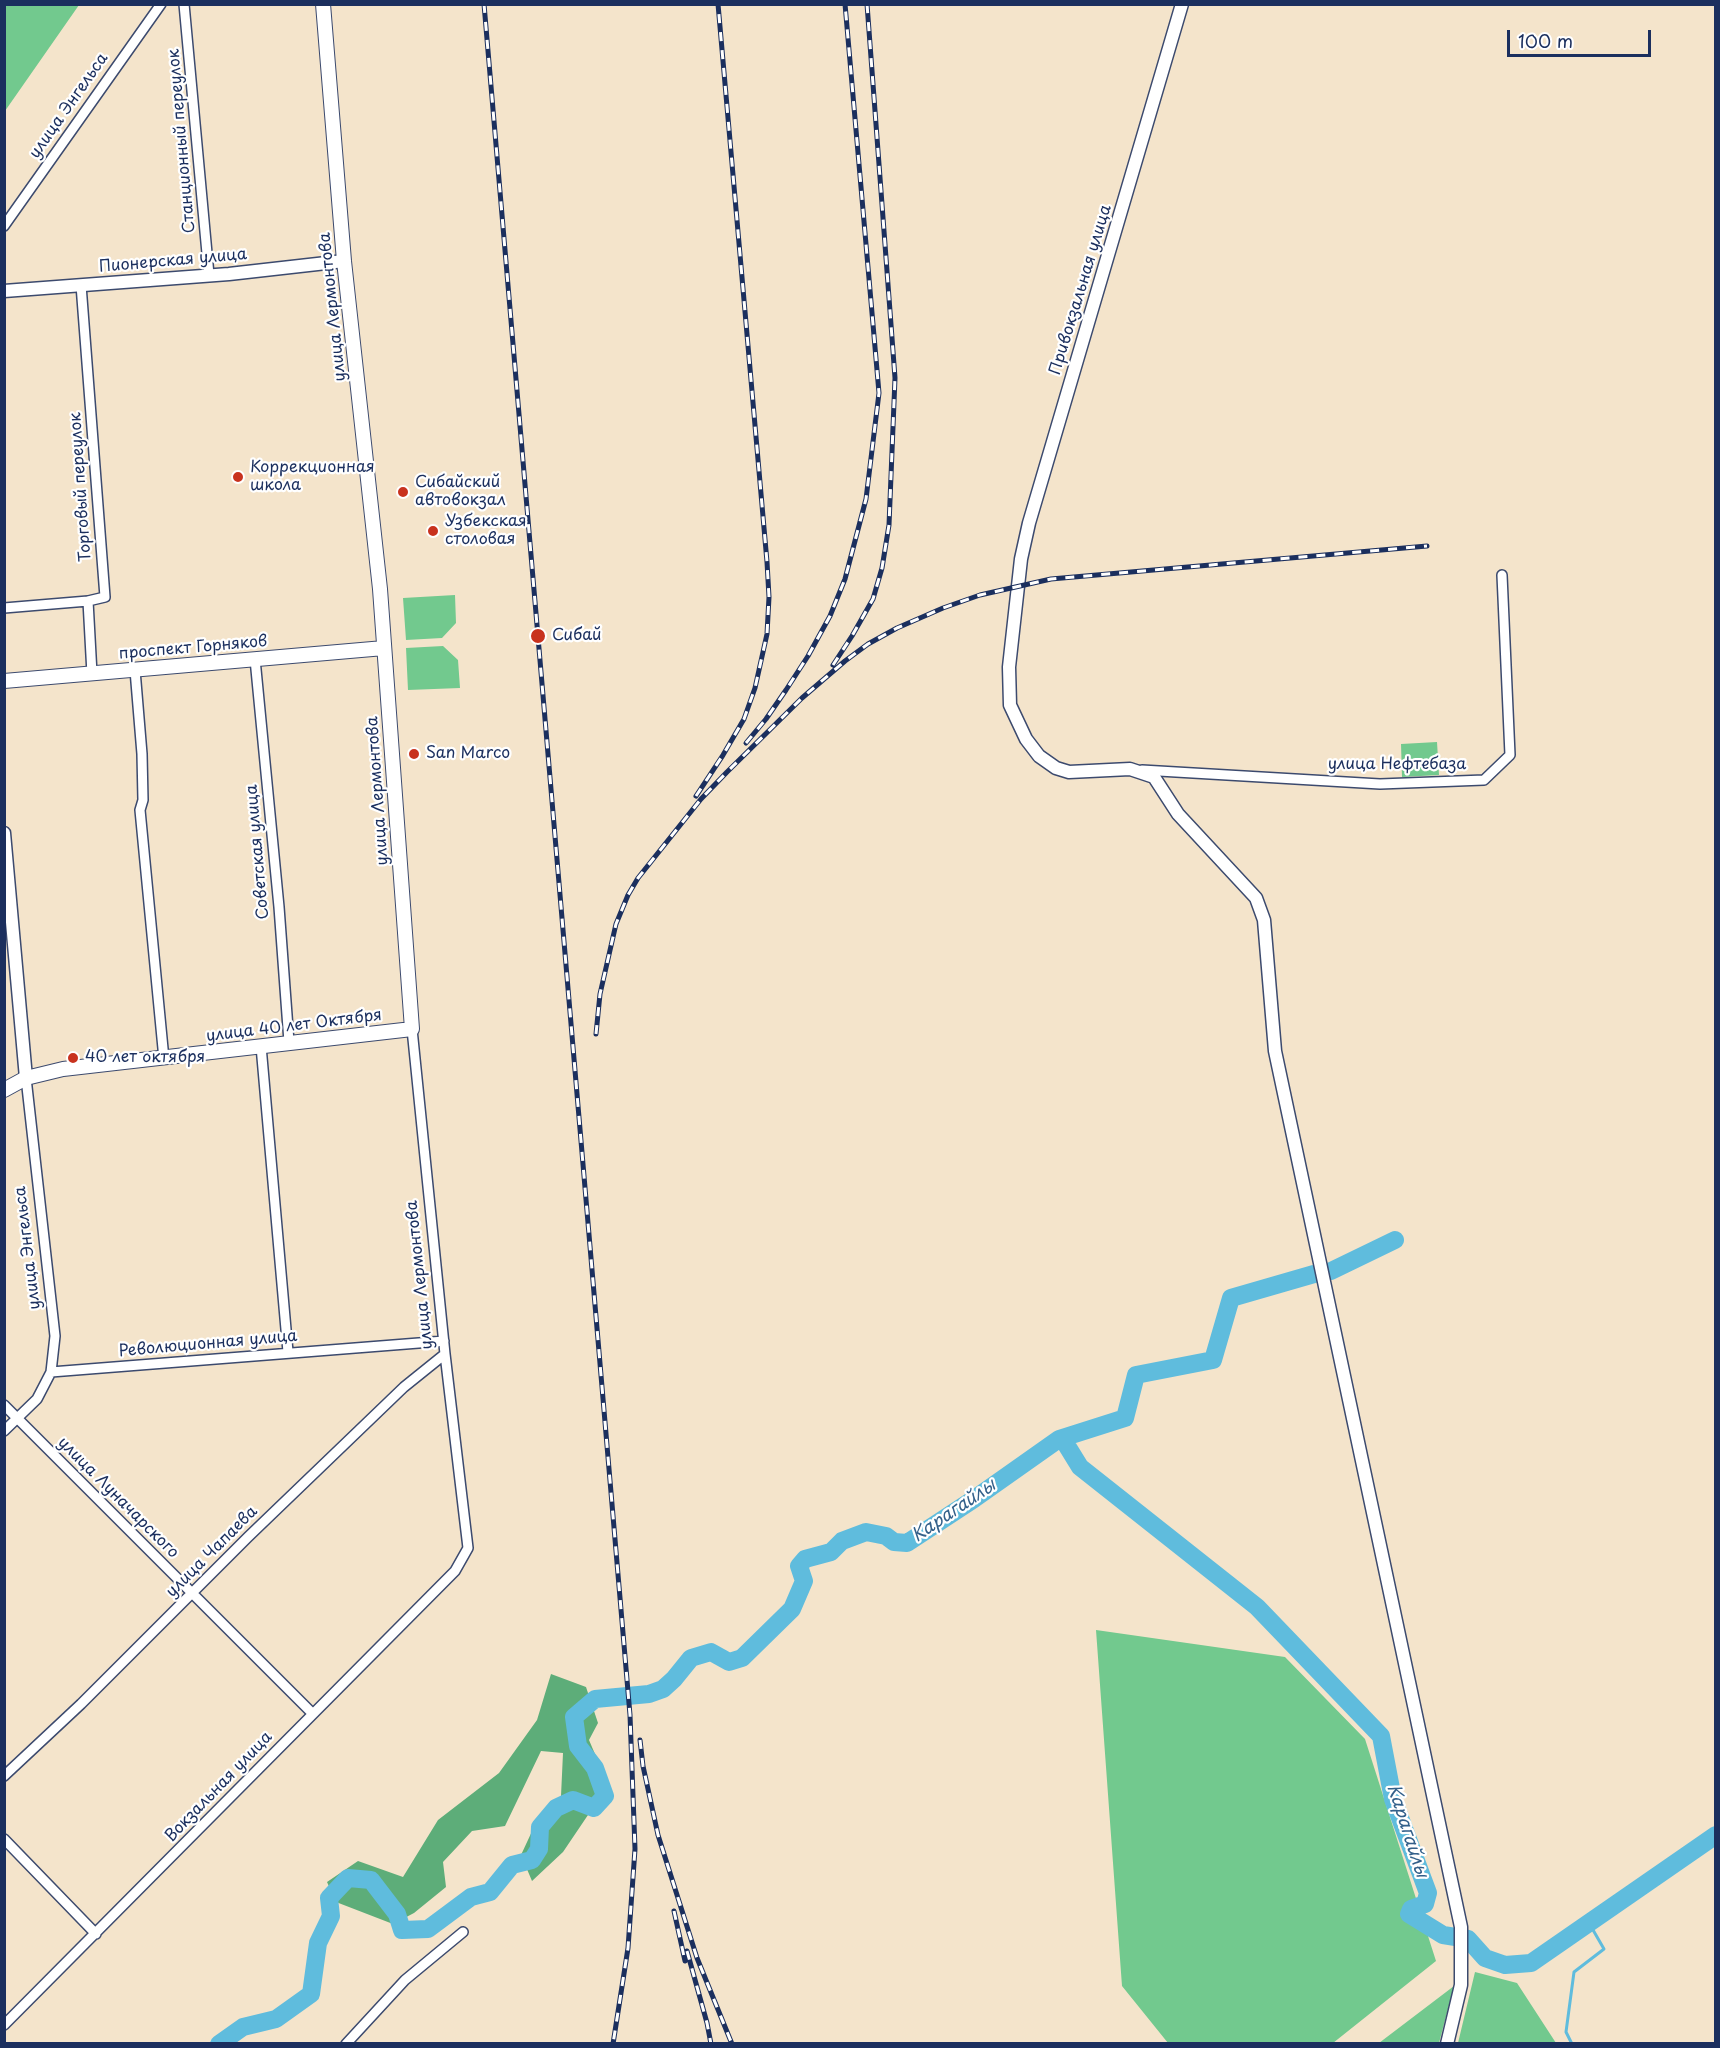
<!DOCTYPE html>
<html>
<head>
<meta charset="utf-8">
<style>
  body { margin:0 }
  #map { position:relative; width:1720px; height:2048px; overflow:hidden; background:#f4e4cb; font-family:"Playpen Sans",sans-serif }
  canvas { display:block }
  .frame { position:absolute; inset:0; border:6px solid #1b2f5e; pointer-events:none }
  .scale { position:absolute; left:1507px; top:30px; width:144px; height:27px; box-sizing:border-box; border:3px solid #1b2f5e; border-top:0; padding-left:8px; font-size:18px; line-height:21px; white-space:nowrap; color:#1b2f5e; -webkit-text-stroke:4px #fff; paint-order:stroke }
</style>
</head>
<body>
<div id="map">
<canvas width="1720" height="2048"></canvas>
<div class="frame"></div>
<div class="scale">100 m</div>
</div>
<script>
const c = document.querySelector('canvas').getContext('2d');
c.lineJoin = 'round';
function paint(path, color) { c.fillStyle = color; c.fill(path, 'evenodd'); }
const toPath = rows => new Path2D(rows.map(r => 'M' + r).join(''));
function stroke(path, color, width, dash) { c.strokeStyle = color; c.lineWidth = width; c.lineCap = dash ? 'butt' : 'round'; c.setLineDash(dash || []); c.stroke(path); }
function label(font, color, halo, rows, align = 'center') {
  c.font = font + ' "Playpen Sans",sans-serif'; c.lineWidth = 4.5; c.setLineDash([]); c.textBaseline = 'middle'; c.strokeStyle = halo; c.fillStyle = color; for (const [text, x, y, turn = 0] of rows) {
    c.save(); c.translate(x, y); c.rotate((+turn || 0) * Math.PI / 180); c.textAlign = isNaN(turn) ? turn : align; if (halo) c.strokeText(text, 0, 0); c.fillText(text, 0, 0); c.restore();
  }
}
const green = toPath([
  [4,5,79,5,5,111,4,111],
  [455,595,456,623,442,638,406,640,403,598],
  [443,646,458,660,460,688,408,690,406,648],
  [1437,742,1439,775,1402,777,1401,744],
  [1096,1630,1285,1657,1365,1739,1436,1961,1333,2043,1168,2043,1122,1986],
  [1475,1972,1517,1983,1556,2043,1458,2043],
  [1454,1986,1439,2043,1379,2043]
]);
const forest = toPath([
  [551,1674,586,1687,598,1723,589,1740,609,1787,588,1815,563,1852,532,1881,521,1855,534,1827,561,1796,563,1753,541,1751,505,1826,472,1831,443,1862,446,1887,414,1913,393,1924,336,1902,327,1882,358,1861,403,1877,438,1820,499,1773,537,1720]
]);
const stream = toPath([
  [1572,2044,1566,2032,1574,1972,1604,1949,1589,1923]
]);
const river = toPath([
  [1331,1271,1395,1240],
  [1059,1439,1125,1418,1136,1375,1213,1360,1231,1298,1314,1274],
  [219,2044,243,2027,276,2019,311,1994,318,1943,331,1916,329,1898,348,1878,371,1880,397,1914,402,1930,428,1929,471,1897,490,1892,512,1865,532,1860,539,1849,540,1827,556,1808,573,1800,594,1808,605,1796,595,1768,578,1746,574,1717,595,1699,649,1694,663,1689,674,1679,691,1658,711,1652,729,1662,742,1658,792,1609,804,1581,799,1566,805,1559,831,1552,842,1541,866,1532,886,1536,894,1542,907,1543,974,1499,1059,1439,1064,1441,1080,1467,1257,1607,1381,1736,1393,1799,1428,1893,1425,1904,1411,1909,1409,1914,1443,1935,1468,1939,1485,1958,1505,1965,1531,1963,1716,1835]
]);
const minor = toPath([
  [184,4,209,275],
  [4,226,161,4],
  [81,285,105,597,88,601,92,674],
  [4,608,88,601],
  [255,659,279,907,289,1042],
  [135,670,142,754,143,800,140,810,164,1059],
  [1142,770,1380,784,1484,780,1510,755,1502,575],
  [261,1046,288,1352],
  [26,1078,55,1336,51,1372],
  [4,1405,312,1713],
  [4,1431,37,1399,51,1372,444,1341],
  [4,1776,81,1704,248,1537,404,1387,445,1354],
  [4,1839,96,1934],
  [4,2025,455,1571,468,1548,445,1354,412,1029],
  [346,2044,405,1980,463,1932]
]);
const tertiary = toPath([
  [1182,4,1029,523,1021,559,1009,667,1010,705,1026,739,1039,756,1056,768,1069,772,1130,769,1154,777,1178,814,1256,898,1264,920,1275,1051,1461,1927,1461,1985,1447,2044],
  [4,291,229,274,344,261],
  [4,833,26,1078]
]);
const secondary = toPath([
  [4,681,384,648],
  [4,1090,26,1078,63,1069,412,1029,380,589,344,261,323,4]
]);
const rail = toPath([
  [484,4,630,1715,635,1849,628,1948,613,2044],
  [833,665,852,636,873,599,882,568,889,525,895,378,867,4],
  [746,743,766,719,786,690,808,656,830,616,845,579,866,499,879,393,845,4],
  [696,796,723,755,744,719,755,688,767,634,769,597,767,562,718,4],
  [596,1034,600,994,616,924,628,895,638,878,701,799,727,772,802,698,845,661,868,644,897,628,943,608,980,595,1051,579,1427,546],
  [640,1740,643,1766,658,1835,697,1958,732,2044],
  [674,1911,685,1961],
  [687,1951,707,2023,711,2044]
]);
const markers = [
  [238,477,6,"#c8321e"],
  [403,492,6,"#c8321e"],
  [433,531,6,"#c8321e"],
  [538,636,8,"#c8321e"],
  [414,754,6,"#c8321e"],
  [73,1058,6,"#c8321e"]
];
const streetNames = [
  ["улица Энгельса",69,106,-55],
  ["Станционный переулок",182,141,-95],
  ["Пионерская улица",173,261,-5],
  ["Привокзальная улица",1081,290,-73],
  ["улица Лермонтова",333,307,-96],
  ["Торговый переулок",81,487,-94],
  ["проспект Горняков",193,648,-5],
  ["улица Нефтебаза",1397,765],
  ["улица Лермонтова",378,791,-94],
  ["Советская улица",258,852,-95],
  ["улица 40 лет Октября",294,1026,-7],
  ["улица Энгельса",28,1248,-97],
  ["улица Лермонтова",420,1275,-96],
  ["Революционная улица",208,1344,-5],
  ["улица Луначарского",118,1498,45],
  ["улица Чапаева",212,1552,-45],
  ["Вокзальная улица",219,1787,-46]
];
const poiNames = [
  ["Коррекционная",250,468],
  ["школа",250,486],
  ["Сибайский",415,483],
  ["автовокзал",415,501],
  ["Узбекская",445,522],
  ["столовая",445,540],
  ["Сибай",552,636],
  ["San Marco",426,754],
  ["40 лет октября",85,1058]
];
const waterNames = [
  ["Карагайлы",954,1511,-34],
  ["Карагайлы",1407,1831,72]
];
paint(green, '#72c98e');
paint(forest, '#5dad79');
stroke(stream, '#5fbcdd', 3);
stroke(river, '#5fbcdd', 18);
stroke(minor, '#3c4a6e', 12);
stroke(tertiary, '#3c4a6e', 15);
stroke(secondary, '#3c4a6e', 16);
stroke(minor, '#fff', 9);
stroke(tertiary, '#fff', 12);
stroke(secondary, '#fff', 14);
stroke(rail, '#1b2f5e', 5);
stroke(rail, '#fff', 3, [9]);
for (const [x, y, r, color] of markers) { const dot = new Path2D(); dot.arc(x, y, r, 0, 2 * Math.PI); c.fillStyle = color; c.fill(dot); stroke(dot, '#fff', 2); }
label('16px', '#1b2f5e', '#fff', streetNames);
label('16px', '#1b2f5e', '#fff', poiNames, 'left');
label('italic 18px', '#33608a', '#fff', waterNames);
</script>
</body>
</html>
